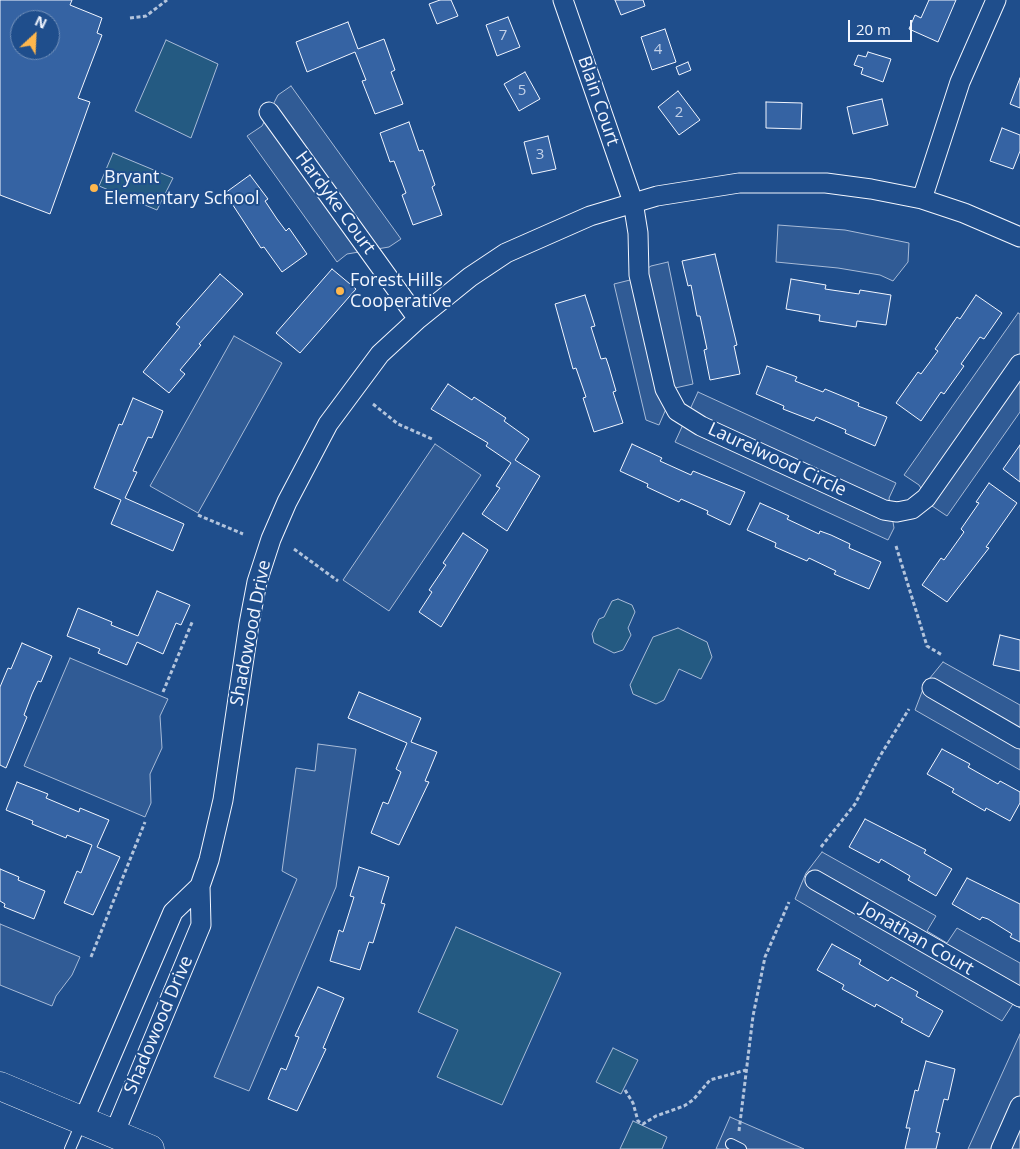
<!DOCTYPE html>
<html>
<head>
<meta charset="utf-8">
<style>
  body { margin:0 }
  #map { position:relative; width:1020px; height:1149px; overflow:hidden; background:#1f4e8c; font-family:"Open Sans",sans-serif }
  canvas { display:block }
  .north { position:absolute; left:10px; top:10px; width:50px; height:50px; box-sizing:border-box; background:#1f4e8c; border:1px solid #7391ba; border-radius:50%; rotate:25deg; font-size:14px; font-weight:700; line-height:20px; text-align:center; color:#f2f6ff }
  .north::after { content:''; display:block; margin:auto; width:18px; height:22px; background:#ffb74d; clip-path:polygon(50% 0,100% 100%,50% 72%,0 100%) }
  .scale { position:absolute; left:848px; top:20px; width:64px; height:22px; box-sizing:border-box; border:2px solid #f2f6ff; border-top:0; padding-left:6px; font-size:15px; line-height:18px; white-space:nowrap; color:#f2f6ff; -webkit-text-stroke:4px #1f4e8c; paint-order:stroke }
</style>
</head>
<body>
<div id="map">
<canvas width="1020" height="1149"></canvas>
<div class="north">N</div>
<div class="scale">20 m</div>
</div>
<script>
const c = document.querySelector('canvas').getContext('2d');
c.lineJoin = 'round';
function paint(path, color) { c.fillStyle = color; c.fill(path, 'evenodd'); }
const toPath = rows => new Path2D(rows.map(r => 'M' + r).join(''));
function stroke(path, color, width, dash) { c.strokeStyle = color; c.lineWidth = width; c.lineCap = dash ? 'butt' : 'round'; c.setLineDash(dash || []); c.stroke(path); }
function label(font, color, halo, rows, align = 'center') {
  c.font = font + ' "Open Sans",sans-serif'; c.lineWidth = 4; c.setLineDash([]); c.textBaseline = 'middle'; c.strokeStyle = halo; c.fillStyle = color; for (const [text, x, y, turn = 0] of rows) {
    c.save(); c.translate(x, y); c.rotate((+turn || 0) * Math.PI / 180); c.textAlign = isNaN(turn) ? turn : align; if (halo) c.strokeText(text, 0, 0); c.fillText(text, 0, 0); c.restore();
  }
}
const green = toPath([
  [166,40,218,64,191,138,135,111,166,40],
  [113,153,173,178,157,210,99,186,113,153],
  [618,599,632,605,635,612,628,628,631,635,623,650,614,653,594,643,592,634,599,619,604,617,612,601,618,599],
  [678,628,707,642,712,657,701,679,679,669,664,700,656,704,633,694,630,685,653,637,678,628],
  [456,927,561,973,502,1105,437,1077,458,1030,418,1012,456,927],
  [613,1048,638,1060,621,1094,596,1082,613,1048],
  [633,1121,667,1137,662,1149,620,1149,633,1121]
]);
const parking = toPath([
  [291,86,401,239,389,247,347,254,337,262,247,136,262,126,278,95,291,86],
  [778,225,845,230,909,243,908,262,893,281,880,275,838,268,776,262,778,225],
  [668,262,693,384,675,388,659,425,646,420,614,284,630,280,651,266,668,262],
  [1018,313,1020,314,1020,412,947,516,932,506,919,485,904,475,1018,313],
  [234,336,282,363,198,513,150,486,234,336],
  [698,392,896,483,889,498,894,528,888,540,675,442,698,392],
  [435,444,481,475,389,611,343,580,435,444],
  [70,658,168,699,160,716,162,748,150,774,151,803,145,817,24,766,70,658],
  [943,662,1020,705,1020,770,915,710,925,684,943,662],
  [318,744,356,749,336,887,249,1091,214,1077,297,879,282,871,296,768,315,771,318,744],
  [822,852,936,916,927,931,947,943,957,928,1020,963,1020,1008,1013,1004,1002,1021,795,899,806,873,822,852],
  [0,924,80,957,72,975,56,996,52,1006,0,985,0,924],
  [1020,1034,1020,1149,968,1149,1020,1034],
  [730,1117,804,1149,716,1149,730,1117]
]);
const building = toPath([
  [0,0,72,0,70,5,102,18,97,33,102,35,78,98,90,102,50,214,0,195,0,0],
  [20,20,50,20,50,50,20,50,20,20],
  [440,0,451,0,458,16,437,24,429,4,440,0],
  [615,0,643,0,645,6,621,15,615,0],
  [929,0,956,0,938,42,909,29,915,15,921,18,929,0],
  [508,17,520,47,497,56,486,25,508,17],
  [348,22,358,49,384,39,395,70,391,72,403,104,375,114,362,81,366,80,355,52,307,72,296,42,348,22],
  [665,29,676,62,652,70,641,37,665,29],
  [868,52,891,59,883,82,861,74,863,68,854,65,858,55,866,57,868,52],
  [688,62,691,70,679,75,676,67,688,62],
  [525,72,540,99,519,111,504,84,525,72],
  [1020,78,1020,108,1010,104,1020,78],
  [678,91,700,120,679,135,658,107,678,91],
  [882,99,888,125,853,134,847,107,882,99],
  [766,102,802,103,801,129,766,128,766,102],
  [409,122,419,151,423,150,435,185,432,187,442,215,413,225,402,195,406,193,394,161,390,162,380,133,409,122],
  [1002,128,1020,135,1020,151,1013,169,990,161,1002,128],
  [548,136,556,169,532,174,524,142,548,136],
  [250,175,268,199,265,201,277,219,286,231,289,228,307,254,282,272,264,247,261,248,225,193,250,175],
  [715,254,737,345,734,346,740,374,710,380,704,350,707,349,700,316,697,316,691,285,688,286,682,261,715,254],
  [332,269,356,289,300,353,276,333,332,269],
  [220,274,243,294,199,344,201,345,180,370,185,374,169,393,143,372,180,327,176,324,220,274],
  [791,279,826,285,825,289,859,294,860,290,891,295,886,325,857,321,856,327,819,321,820,315,786,309,791,279],
  [585,295,595,326,591,327,601,359,606,358,609,367,616,391,613,392,623,423,594,432,583,398,586,397,576,368,573,369,555,304,585,295],
  [976,295,1002,313,984,339,980,337,961,364,964,366,944,394,941,392,921,421,896,403,918,372,921,374,938,351,935,349,957,317,960,319,976,295],
  [767,366,797,377,795,381,823,392,825,389,859,403,858,406,887,417,875,446,845,433,846,430,816,417,814,421,783,409,784,406,756,394,767,366],
  [448,384,472,400,474,397,506,418,504,421,529,439,515,460,540,476,507,531,482,514,500,488,496,486,511,463,486,446,488,443,431,409,448,384],
  [133,398,163,411,152,438,148,437,133,471,137,472,125,498,184,524,173,551,111,524,121,500,94,488,119,424,122,425,133,398],
  [632,444,662,458,660,461,691,475,693,471,745,492,730,525,707,514,708,511,681,499,679,502,647,487,648,484,620,471,632,444],
  [1020,445,1020,482,1003,469,1020,445],
  [989,483,1017,503,986,547,989,548,947,602,922,585,941,558,944,560,964,532,961,529,979,503,976,502,989,483],
  [760,503,789,516,787,519,819,534,820,531,831,535,850,544,849,548,881,562,869,589,834,574,836,571,809,558,807,561,775,547,776,543,747,530,760,503],
  [463,533,488,550,441,627,419,612,432,592,429,590,446,565,443,563,463,533],
  [157,591,190,605,181,625,176,623,163,654,137,642,127,665,98,653,100,649,67,636,78,608,112,622,111,625,138,636,157,591],
  [1000,635,1020,640,1020,671,993,665,1000,635],
  [22,643,52,656,41,682,38,681,32,694,24,715,27,717,6,768,0,765,0,687,8,668,11,669,22,643],
  [359,692,421,718,411,742,437,752,425,781,429,782,399,845,371,833,383,802,388,804,401,772,396,769,407,743,348,718,359,692],
  [942,749,970,764,968,767,998,784,1000,781,1020,792,1020,803,1010,821,986,808,985,811,952,792,954,789,927,774,942,749],
  [17,782,48,794,46,798,79,812,80,808,109,820,97,847,120,857,93,915,64,903,77,871,81,873,92,845,67,835,66,838,32,824,33,821,6,810,17,782],
  [865,819,926,850,924,853,952,869,936,896,908,880,910,876,881,859,879,863,849,847,865,819],
  [359,867,389,877,381,903,385,904,373,943,369,942,360,970,330,961,339,930,343,932,354,897,350,896,359,867],
  [0,869,19,877,18,880,45,891,34,919,4,907,5,904,0,901,0,869],
  [967,878,1020,904,1020,942,1010,937,1012,934,988,919,982,917,980,920,952,904,967,878],
  [832,944,861,960,859,964,888,981,891,977,918,992,916,996,943,1011,929,1037,901,1022,903,1019,876,1004,875,1007,842,989,844,985,817,970,832,944],
  [318,987,344,998,323,1048,326,1049,297,1111,268,1099,281,1068,286,1070,299,1037,295,1036,318,987],
  [926,1061,955,1069,953,1078,948,1100,944,1099,936,1132,940,1133,936,1149,905,1149,910,1128,906,1128,915,1090,918,1091,926,1061]
]);
const path = toPath([
  [130,18,146,16,167,0],
  [373,404,398,424,432,439],
  [198,515,243,534],
  [896,546,927,646,942,655],
  [294,549,338,581],
  [163,692,193,620],
  [821,847,855,804,880,756,909,709],
  [91,957,145,822],
  [625,1090,633,1103,638,1121,643,1124,656,1116,684,1106,693,1100,710,1080,746,1070],
  [739,1131,753,1016,765,957,789,902]
]);
const service = toPath([
  [731,1144,741,1149],
  [70,1149,82,1121]
]);
const minor = toPath([
  [563,0,633,202,638,233,639,275,665,389,677,411,701,426,884,510,897,512,912,509,926,498,1020,364],
  [269,112,418,319],
  [922,199,960,82,996,0],
  [932,688,1020,739],
  [815,880,1020,997],
  [83,1121,173,912,200,886],
  [114,1134,201,925,200,886,209,860,223,800,249,624,257,582,271,539,287,502,328,424,380,354,418,319,470,277,506,253,590,216,657,196,739,183,826,183,871,189,922,199,964,213,1020,237],
  [1001,1149,1020,1106]
]);
const secondary = toPath([
  [0,1086,150,1149]
]);
const markers = [
  [94,188,5,"#ffb74d"],
  [340,291,5,"#ffb74d"]
];
const numberNames = [
  ["7",503,36],
  ["4",658,50],
  ["5",522,91],
  ["2",679,113],
  ["3",540,155]
];
const streetNames = [
  ["Blain Court",598,101,71],
  ["Hardyke Court",335,203,54],
  ["Laurelwood Circle",777,460,25],
  ["Shadowood Drive",251,633,-79],
  ["Jonathan Court",917,939,30],
  ["Shadowood Drive",159,1025,-67]
];
const poiNames = [
  ["Bryant",104,178],
  ["Elementary School",104,199],
  ["Forest Hills",350,281],
  ["Cooperative",350,302]
];
paint(green, '#245a82');
stroke(green, '#a8bbd7', 1);
paint(parking, '#305b95');
stroke(parking, '#a8bbd7', 1);
paint(building, '#3563a3');
stroke(building, '#f2f6ff', 1);
stroke(service, '#f2f6ff', 12);
stroke(minor, '#f2f6ff', 21);
stroke(secondary, '#f2f6ff', 29);
stroke(path, '#b3c4dc', 3, [4, 2.5]);
stroke(service, '#1f4e8c', 10);
stroke(minor, '#1f4e8c', 19);
stroke(secondary, '#1f4e8c', 28);
for (const [x, y, r, color] of markers) { const dot = new Path2D(); dot.arc(x, y, r, 0, 2 * Math.PI); c.fillStyle = color; c.fill(dot); stroke(dot, '#1f4e8c', 2); }
label('15px', '#c3d1e8', null, numberNames);
label('18px', '#f2f6ff', '#1f4e8c', streetNames);
label('18px', '#f2f6ff', '#1f4e8c', poiNames, 'left');
</script>
</body>
</html>
